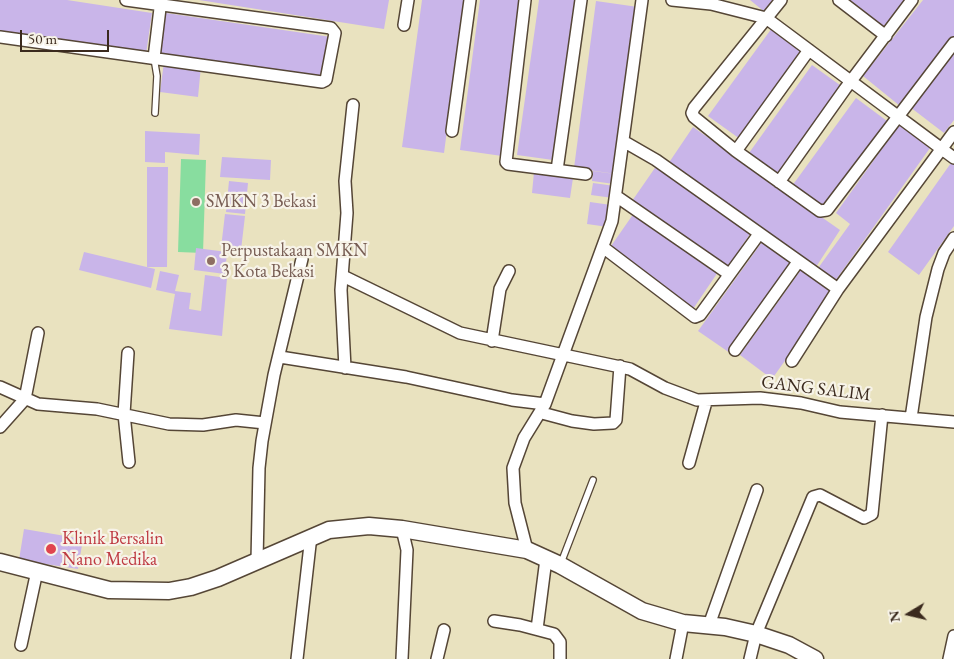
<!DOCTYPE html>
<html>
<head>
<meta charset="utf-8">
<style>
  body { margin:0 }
  #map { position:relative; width:954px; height:659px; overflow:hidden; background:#e9e2bf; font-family:"EB Garamond",serif }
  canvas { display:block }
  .north { position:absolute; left:884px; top:589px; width:50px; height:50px; -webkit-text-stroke:4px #f7f3e8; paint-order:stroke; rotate:261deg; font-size:14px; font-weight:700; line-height:20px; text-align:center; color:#3b2a1e }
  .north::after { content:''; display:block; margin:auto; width:18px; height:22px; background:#3b2a1e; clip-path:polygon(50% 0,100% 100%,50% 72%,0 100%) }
  .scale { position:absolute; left:20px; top:30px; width:89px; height:22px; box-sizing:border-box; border:2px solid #3b2a1e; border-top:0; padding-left:6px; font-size:15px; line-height:18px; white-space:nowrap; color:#3b2a1e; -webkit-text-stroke:4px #f7f3e8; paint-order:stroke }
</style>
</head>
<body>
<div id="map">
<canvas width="954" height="659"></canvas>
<div class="north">N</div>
<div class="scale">50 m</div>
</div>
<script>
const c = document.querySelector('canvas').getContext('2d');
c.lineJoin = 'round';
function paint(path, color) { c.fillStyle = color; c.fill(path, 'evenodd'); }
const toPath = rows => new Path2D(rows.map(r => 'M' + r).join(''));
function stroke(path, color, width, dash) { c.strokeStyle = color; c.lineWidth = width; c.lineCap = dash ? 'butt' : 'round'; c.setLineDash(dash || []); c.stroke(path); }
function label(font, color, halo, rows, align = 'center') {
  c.font = font + ' "EB Garamond",serif'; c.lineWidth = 4.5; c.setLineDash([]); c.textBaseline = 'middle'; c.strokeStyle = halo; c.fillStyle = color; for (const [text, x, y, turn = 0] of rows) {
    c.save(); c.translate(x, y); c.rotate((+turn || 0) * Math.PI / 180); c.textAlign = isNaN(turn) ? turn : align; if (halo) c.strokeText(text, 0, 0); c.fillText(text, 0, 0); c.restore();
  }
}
const green = toPath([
  [181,159,206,160,203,253,178,252]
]);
const building = toPath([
  [0,0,67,0,152,13,146,54,0,32],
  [199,0,389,0,384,29],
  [422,0,464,0,444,153,402,147],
  [480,0,523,0,502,156,460,150],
  [539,0,576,0,553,160,517,155],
  [750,0,777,0,766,13],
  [850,0,905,0,883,27],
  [923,0,954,0,954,38,900,106,863,76],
  [596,1,638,7,616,174,574,168],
  [166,13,331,37,325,78,160,54],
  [772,28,803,51,740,139,708,116],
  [954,51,954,120,944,133,910,107],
  [164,62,201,66,198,97,160,92],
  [812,65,844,88,781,176,749,153],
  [856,98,887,121,824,209,792,186],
  [899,125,930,148,833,284,816,271,850,224,836,213],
  [693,127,840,230,816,267,668,164],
  [145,131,200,134,199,155,165,152,165,163,145,162],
  [222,157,271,160,270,180,220,177],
  [951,163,954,165,954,226,919,275,888,252],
  [657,165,752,231,727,268,632,201],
  [147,167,168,167,167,267,147,267],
  [593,171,615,174,614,184,592,181],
  [534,172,573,178,570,198,532,193],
  [229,181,248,183,245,214,226,212],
  [593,183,615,186,613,198,591,195],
  [590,202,611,205,608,227,587,224],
  [634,213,718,272,693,309,609,249],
  [225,214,245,216,241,250,221,248],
  [762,242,793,265,730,353,698,331],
  [196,248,227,252,225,274,194,270],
  [84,252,155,269,151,288,79,270],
  [803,267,835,290,772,379,740,355],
  [160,271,179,275,175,291,191,293,189,309,201,311,205,275,227,278,222,336,169,329,175,294,156,290],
  [24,529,83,539,78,569,19,560]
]);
const lane = toPath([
  [154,58,157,76,155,113],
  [561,563,593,480]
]);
const street = toPath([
  [525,0,506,162,508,164,586,174],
  [672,0,711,4,766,18,954,158],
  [781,0,694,108,692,113,694,117,736,151,820,211,827,210,954,43],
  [839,0,886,36],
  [404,25,408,0],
  [0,37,322,82,326,80,335,33,331,28,126,0],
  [154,58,161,0],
  [452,131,470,0],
  [623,141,656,160,838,289],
  [736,151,809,50],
  [557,170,581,0],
  [779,182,845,89,912,0],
  [616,196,729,274],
  [604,248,695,317,700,315,759,234],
  [343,276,460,333,630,369,665,388,697,400,760,398,801,403,840,412,954,422],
  [492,341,500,289,509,271],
  [735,350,798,262],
  [128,353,124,414,129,462],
  [280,357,406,377,512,400,545,404],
  [792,361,838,289,954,132],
  [345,368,341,290,347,213,345,181,353,105],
  [0,387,38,404,97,409,169,424,203,425,236,420,265,423],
  [542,413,572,421,594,424,613,423,616,420,620,366],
  [911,418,926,317,938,269,944,253,954,238],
  [0,427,25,399,38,333],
  [689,463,706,402],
  [402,529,407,550,402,659],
  [527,550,515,503,513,468,524,438,545,404,612,221,642,0],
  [257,561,259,468,262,441,274,375,302,259],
  [494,621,520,625,554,634,560,642,560,659],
  [709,625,757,490],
  [537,629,546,559],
  [21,645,37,571],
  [297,659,311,536],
  [437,659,444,630],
  [676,659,683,623],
  [750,659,756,634,813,497,820,495,864,518,872,514,882,415],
  [949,659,954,636]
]);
const secondary = toPath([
  [0,562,109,590,169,591,191,587,218,578,329,530,369,526,402,529,527,550,560,565,642,611,683,623,725,627,756,634,789,645,815,659]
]);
const markers = [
  [196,202,5,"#8d6e63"],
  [211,261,5,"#8d6e63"],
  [51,549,6,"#e0444e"]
];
const educationNames = [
  ["SMKN 3 Bekasi",206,202],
  ["Perpustakaan SMKN",221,251],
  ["3 Kota Bekasi",221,272]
];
const streetNames = [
  ["GANG SALIM",816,389,7]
];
const healthNames = [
  ["Klinik Bersalin",62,539],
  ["Nano Medika",62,560]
];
paint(green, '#88dd9f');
paint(building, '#c9b5e9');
stroke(lane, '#554636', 8);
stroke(street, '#554636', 14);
stroke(secondary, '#554636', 19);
stroke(lane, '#fff', 5.5);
stroke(street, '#fff', 11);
stroke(secondary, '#fff', 16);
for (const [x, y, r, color] of markers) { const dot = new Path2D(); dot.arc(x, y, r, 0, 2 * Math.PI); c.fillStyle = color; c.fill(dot); stroke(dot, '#f7f3e8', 2); }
label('18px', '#785e54', '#f7f3e8', educationNames, 'left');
label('18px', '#3b2a1e', '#f7f3e8', streetNames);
label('18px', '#be3a42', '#f7f3e8', healthNames, 'left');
</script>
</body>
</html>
